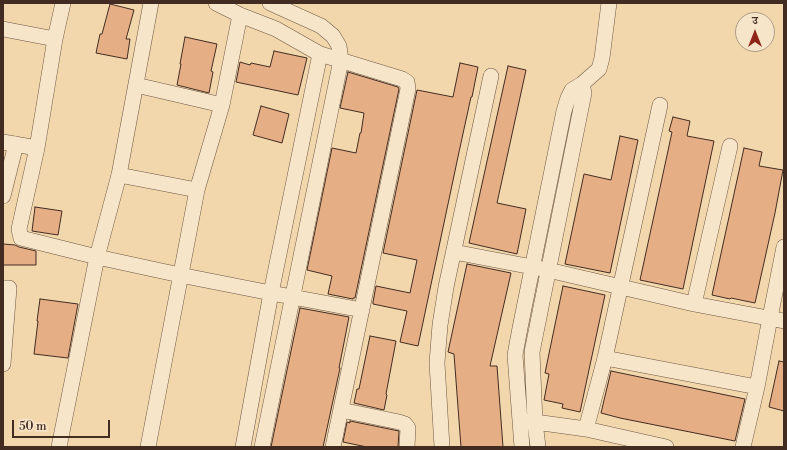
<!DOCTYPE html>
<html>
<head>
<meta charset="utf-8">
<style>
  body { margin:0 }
  #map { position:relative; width:787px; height:450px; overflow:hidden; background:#f1d7ab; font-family:"Libre Bodoni","Noto Serif Devanagari",serif }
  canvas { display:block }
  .frame { position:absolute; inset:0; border:4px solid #422c22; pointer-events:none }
  .north { position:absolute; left:735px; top:12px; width:40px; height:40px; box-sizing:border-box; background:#f6e5c8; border:1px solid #ae9b86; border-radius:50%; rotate:0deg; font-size:11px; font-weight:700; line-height:16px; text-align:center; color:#422c22 }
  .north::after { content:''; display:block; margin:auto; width:14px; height:18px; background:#8f2418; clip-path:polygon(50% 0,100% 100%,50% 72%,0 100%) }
  .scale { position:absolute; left:12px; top:420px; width:98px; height:18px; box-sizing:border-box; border:2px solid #422c22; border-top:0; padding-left:5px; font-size:12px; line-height:14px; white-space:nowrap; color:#422c22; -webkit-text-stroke:3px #f6e5c8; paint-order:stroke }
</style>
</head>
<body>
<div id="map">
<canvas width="787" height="450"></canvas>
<div class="frame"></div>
<div class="north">उ</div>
<div class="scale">50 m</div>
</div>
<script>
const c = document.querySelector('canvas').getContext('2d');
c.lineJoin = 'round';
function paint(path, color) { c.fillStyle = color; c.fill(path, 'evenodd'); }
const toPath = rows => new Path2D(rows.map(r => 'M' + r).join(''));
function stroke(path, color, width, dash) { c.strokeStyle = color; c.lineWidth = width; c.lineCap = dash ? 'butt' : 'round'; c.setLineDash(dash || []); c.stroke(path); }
const building = toPath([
  [110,4,134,10,126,39,130,39,127,59,96,53,100,34,102,34,110,4],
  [185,37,217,44,211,71,213,72,209,93,177,85,181,64,180,64,185,37],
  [274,51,307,58,298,95,236,82,240,62,250,65,251,63,270,67,274,51],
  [460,63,478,67,472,97,471,97,459,152,418,346,400,342,407,311,373,304,373,302,376,286,410,293,417,260,383,253,417,90,453,97,460,63],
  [508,66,526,70,497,203,526,209,517,254,469,243,508,66],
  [348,72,398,87,399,89,355,298,353,298,353,299,328,294,332,276,307,270,332,148,356,153,360,133,361,133,364,113,340,108,348,72],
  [261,106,289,114,282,143,253,135,261,106],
  [673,117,690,121,687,136,714,141,683,289,640,280,666,160,672,132,669,131,673,117],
  [620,136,638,140,629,183,610,273,565,264,584,174,611,180,620,136],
  [744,148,762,152,759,166,783,170,775,213,755,303,731,298,730,299,712,295,744,148],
  [35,207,62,211,58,235,32,231,35,207],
  [3,244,15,245,19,247,36,251,36,265,3,265,3,244],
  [467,264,511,273,490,366,497,366,503,447,461,447,454,354,448,352,467,264],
  [563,286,605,295,580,412,562,408,563,404,544,400,549,374,545,373,563,286],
  [40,299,78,304,68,358,34,354,38,321,37,321,40,299],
  [300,308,349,317,339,368,340,368,323,447,271,447,300,308],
  [370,336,396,341,386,394,387,395,384,410,354,403,357,389,359,389,370,336],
  [779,361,784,362,784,411,769,407,779,361],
  [611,371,745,399,735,441,620,418,601,413,611,371],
  [350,421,399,431,398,447,367,447,343,442,347,422,350,423,350,421]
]);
const street = toPath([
  [63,3,55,39,37,148,19,229,21,238,97,257,180,275,271,293,362,310],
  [216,3,240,15,276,29,320,54,402,79,407,82,408,89,333,447],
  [3,29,55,39],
  [136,85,222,105],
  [3,142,37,148],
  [119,175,197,190],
  [3,196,16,144],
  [454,252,548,270,694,304,784,321],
  [3,288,9,288,3,364],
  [694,304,730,146],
  [605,358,757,387],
  [341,410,399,422,405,424,408,428,407,447],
  [526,422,535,422,586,429,666,447],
  [586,429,605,358,660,105],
  [59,447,97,257,119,175,151,3],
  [148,447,197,190,222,105,240,15],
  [243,447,271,293,320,54],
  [262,447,341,60,339,46,333,36,321,26,270,3],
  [442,447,437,363,440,325,446,287,491,76],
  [522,447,515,355,520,328,564,111,568,98,572,90,582,84,599,69,602,58,609,3],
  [538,447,535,422,532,352,584,93,582,84],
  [743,447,757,387,770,318,784,247]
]);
paint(building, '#e6ae85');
stroke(building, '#422c22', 1);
stroke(street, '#6e5744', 16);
stroke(street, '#f6e5c8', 15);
</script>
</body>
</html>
